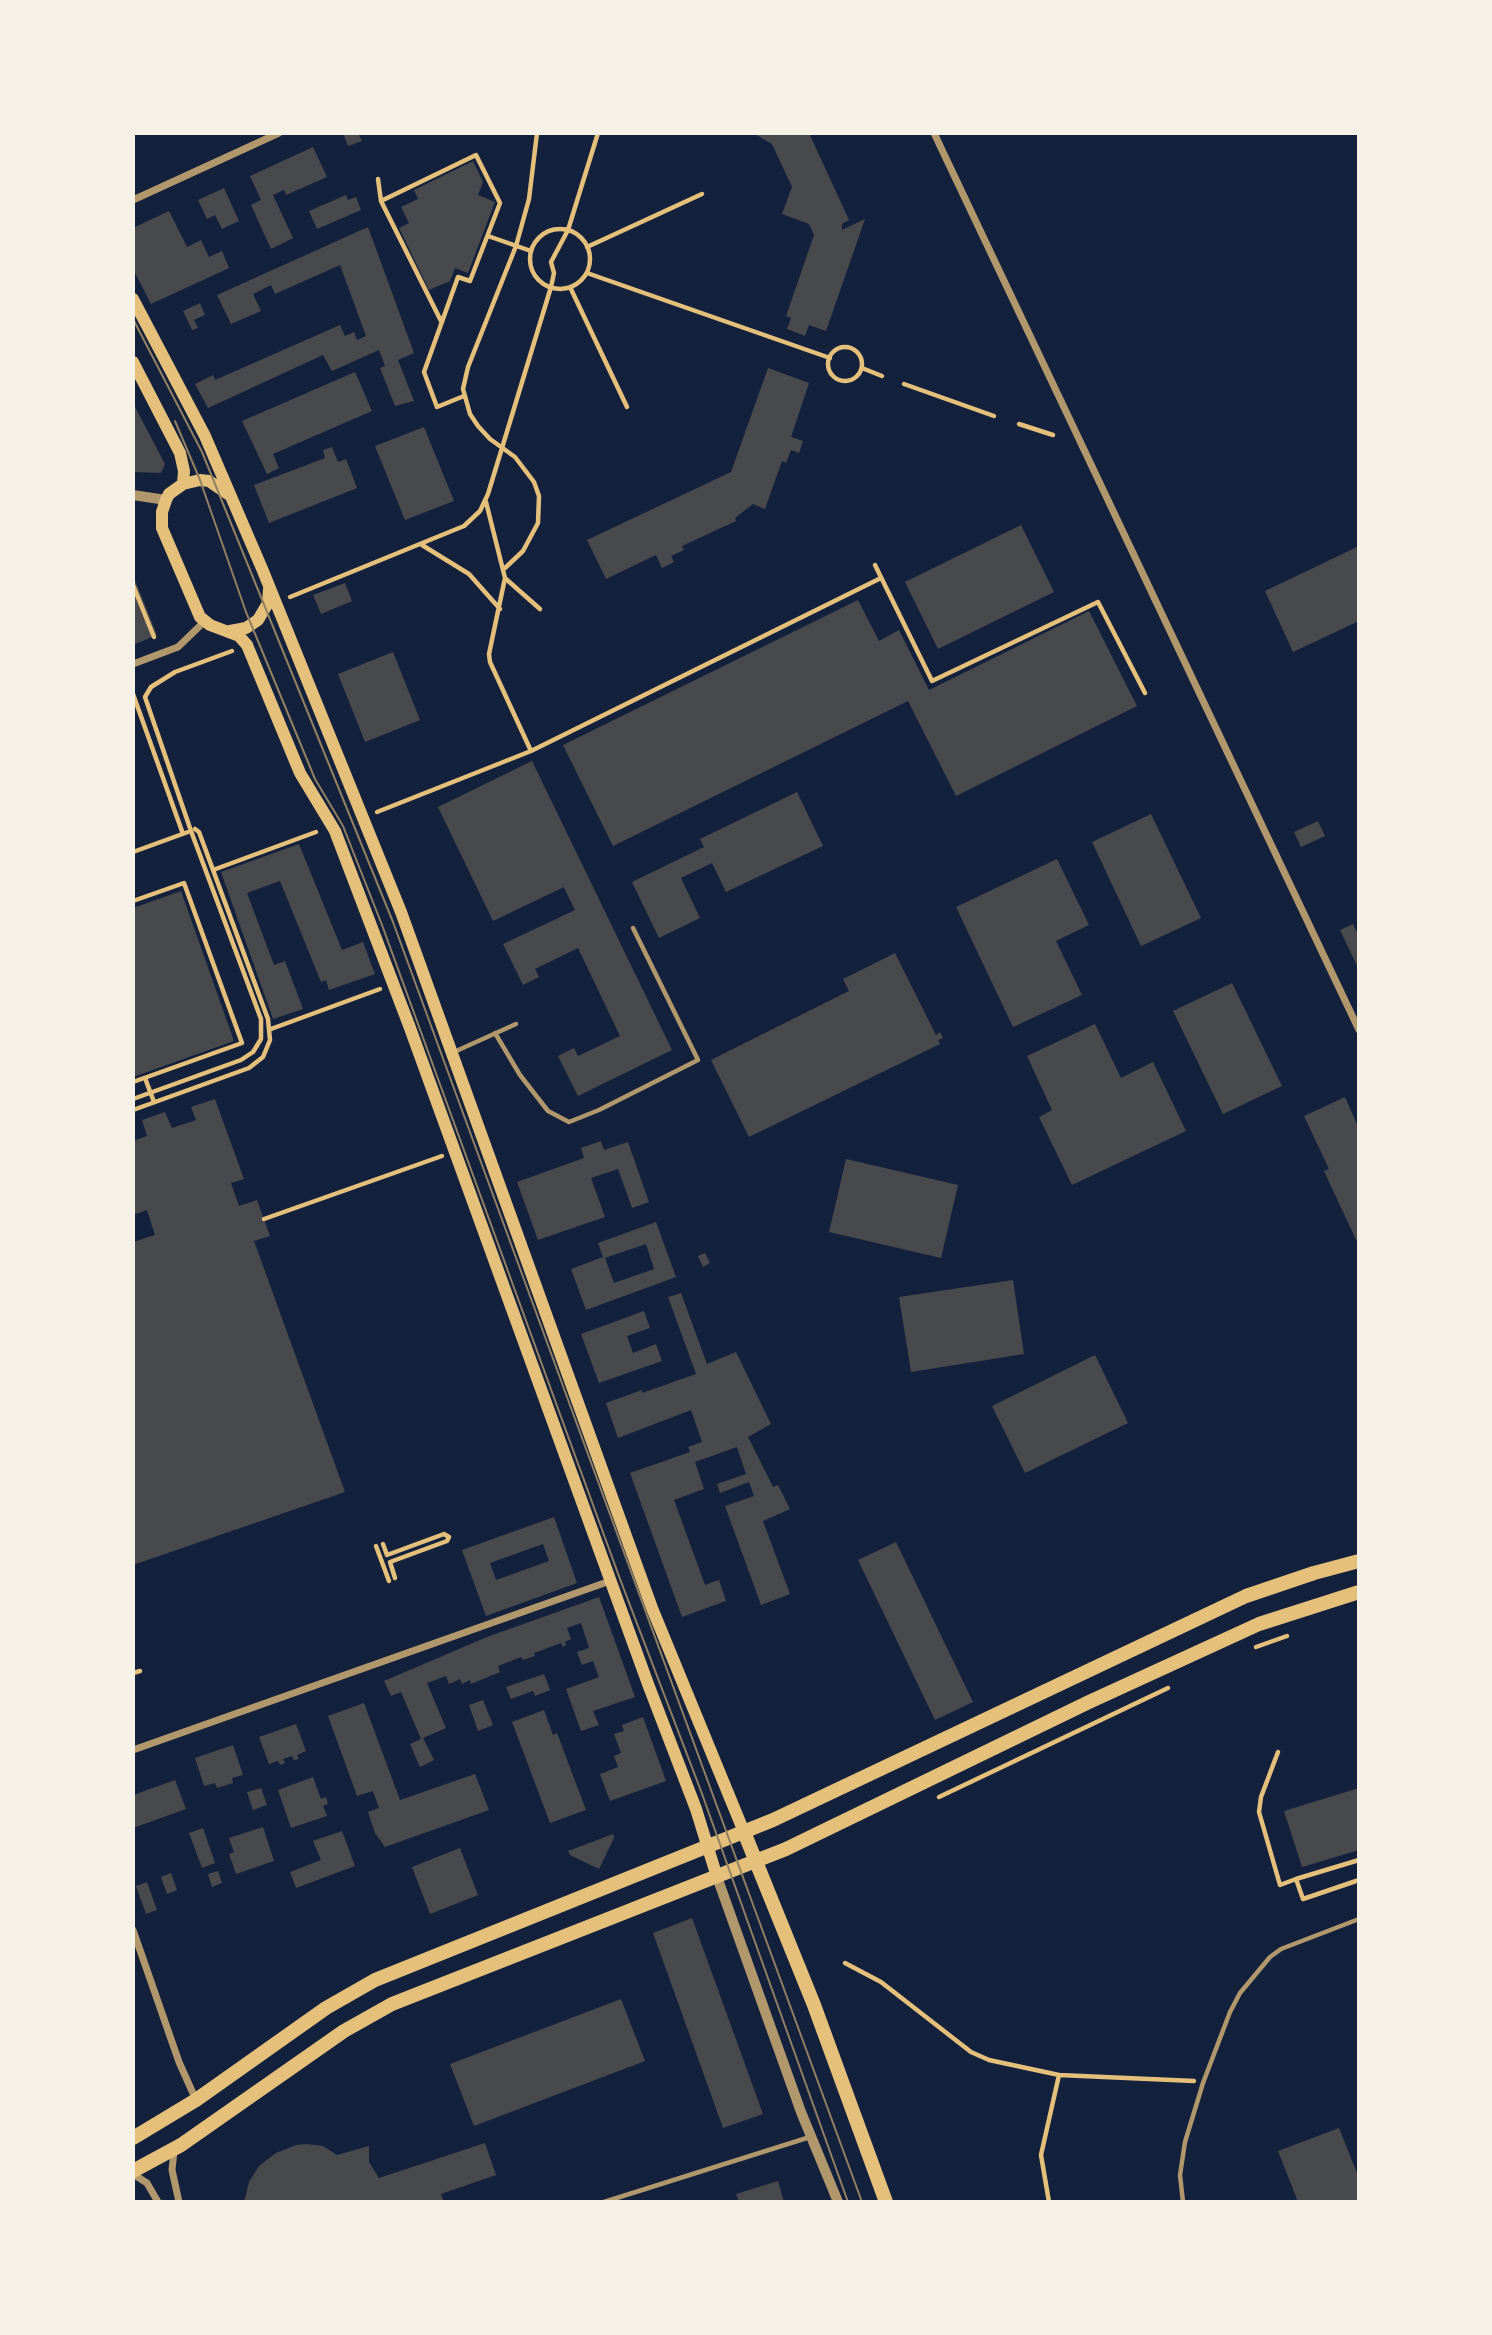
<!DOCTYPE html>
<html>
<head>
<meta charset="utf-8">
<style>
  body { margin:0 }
  #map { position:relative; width:1492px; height:2335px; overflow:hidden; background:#14213d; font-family:Rubik,sans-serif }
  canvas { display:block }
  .frame { position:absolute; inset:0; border:135px solid #f6f1e7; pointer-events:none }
</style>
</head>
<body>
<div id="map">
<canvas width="1492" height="2335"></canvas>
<div class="frame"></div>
</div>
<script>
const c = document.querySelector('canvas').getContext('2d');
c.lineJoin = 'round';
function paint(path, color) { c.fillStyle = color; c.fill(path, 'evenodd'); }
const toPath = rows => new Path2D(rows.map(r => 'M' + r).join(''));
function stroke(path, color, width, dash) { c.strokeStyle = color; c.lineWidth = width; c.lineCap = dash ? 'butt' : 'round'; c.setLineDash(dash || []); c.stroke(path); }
const building = toPath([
  [343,133,358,133,362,141,348,146],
  [753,133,809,133,849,220,842,224,842,230,865,219,826,331,809,325,805,336,787,329,791,318,786,316,814,235,809,224,782,214,792,187,772,144],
  [313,147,327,177,286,195,284,190,273,195,293,238,271,249,251,205,261,200,250,176],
  [473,161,483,182,478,195,495,202,468,273,455,268,450,281,429,290,399,228,409,223,401,207,418,199,414,190],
  [224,188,239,221,222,229,215,215,207,219,198,200],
  [346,195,348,200,356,197,361,210,317,229,309,211],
  [169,211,187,247,201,240,209,257,222,251,229,268,151,304,133,269,133,228],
  [368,227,414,353,398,360,414,401,395,406,380,368,385,366,379,350,332,371,323,355,208,408,195,384,213,375,215,380,340,325,345,336,354,332,357,340,366,336,340,265,275,294,271,285,253,294,261,311,231,324,217,295],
  [200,303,205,315,194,320,198,328,192,330,183,311],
  [768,368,809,383,791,437,803,441,799,453,791,450,786,463,782,461,765,509,753,504,735,518,736,521,682,546,684,550,671,556,674,562,662,568,656,555,606,579,587,540,731,472],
  [355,372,372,411,273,454,279,468,267,474,242,421],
  [133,403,165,464,161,473,133,472],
  [424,427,454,501,405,520,375,446],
  [332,447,338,462,346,459,357,488,269,523,254,485,325,458,323,450],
  [1021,525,1054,592,938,649,905,582],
  [1359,546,1359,621,1293,652,1265,591],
  [133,575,157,635,133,645],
  [345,583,352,601,321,614,313,595],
  [858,600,879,641,899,630,929,690,1089,611,1137,706,956,796,908,701,613,846,563,745],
  [393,652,420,720,365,742,338,674],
  [532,761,672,1050,578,1096,558,1056,574,1048,578,1056,620,1036,578,948,535,969,539,977,523,985,503,944,575,910,566,892,564,887,493,921,438,807],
  [797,792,823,846,726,892,712,863,681,878,700,918,659,938,632,882,704,847,700,839],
  [1151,814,1201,918,1141,946,1092,842],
  [1318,821,1325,836,1301,847,1294,832],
  [299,844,342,950,363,942,375,974,329,990,326,980,321,982,280,881,247,893,274,965,285,961,303,1009,273,1019,221,872],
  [1057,859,1089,925,1056,941,1082,995,1013,1027,956,907],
  [181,891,234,1041,133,1077,133,908],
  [1353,924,1359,936,1359,970,1340,930],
  [895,953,936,1035,940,1032,943,1038,938,1040,940,1044,749,1137,711,1060,849,991,843,979],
  [1232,983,1282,1086,1223,1114,1173,1011],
  [1095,1024,1121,1078,1153,1062,1186,1131,1072,1185,1039,1117,1052,1110,1027,1056],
  [1345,1097,1359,1129,1359,1238,1356,1240,1324,1171,1329,1169,1304,1116],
  [215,1099,244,1179,231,1183,239,1206,257,1200,270,1236,254,1241,345,1492,133,1565,133,1242,155,1235,147,1210,133,1215,133,1141,147,1136,142,1120,165,1112,172,1128,196,1120,191,1107],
  [601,1141,604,1150,628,1142,649,1202,632,1208,618,1169,591,1178,605,1217,538,1240,517,1182,584,1158,581,1148],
  [846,1159,958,1185,941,1258,829,1232],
  [656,1222,676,1277,586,1310,571,1269,603,1257,598,1243],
  [646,1244,654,1269,614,1283,605,1258],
  [705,1253,710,1263,703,1267,698,1256],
  [1013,1280,1024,1354,911,1372,899,1297],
  [681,1293,707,1364,736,1352,771,1424,748,1437,773,1487,778,1485,790,1509,763,1521,790,1594,761,1605,725,1506,754,1496,749,1482,720,1493,717,1484,746,1474,737,1447,695,1462,704,1489,674,1500,705,1585,719,1580,726,1601,682,1617,630,1473,690,1452,688,1447,702,1442,691,1410,618,1438,606,1403,642,1390,642,1393,696,1374,668,1297],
  [644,1311,650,1328,627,1336,633,1353,656,1344,662,1361,599,1383,581,1334],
  [1095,1355,1128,1423,1025,1473,992,1406],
  [554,1517,577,1583,486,1616,462,1550],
  [543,1544,549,1561,496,1580,490,1563],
  [896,1542,973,1702,935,1720,858,1560],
  [599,1597,635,1697,593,1711,599,1725,581,1731,566,1689,599,1677,593,1661,582,1665,577,1652,589,1648,581,1623,567,1628,571,1639,565,1642,566,1645,563,1647,561,1643,534,1653,535,1656,523,1660,521,1657,498,1666,500,1672,471,1684,470,1680,462,1684,460,1679,449,1684,446,1676,427,1683,446,1728,423,1738,434,1760,420,1767,410,1744,421,1739,401,1692,391,1696,384,1681,487,1637],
  [544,1674,550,1690,535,1696,533,1691,511,1699,506,1687],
  [483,1700,493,1725,478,1731,469,1705],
  [364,1703,400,1800,475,1774,489,1810,385,1847,375,1833,368,1812,379,1808,373,1791,357,1796,328,1716],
  [544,1710,553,1735,557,1733,586,1810,550,1823,512,1722],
  [643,1717,666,1781,610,1801,600,1774,618,1767,614,1756,621,1753,614,1734,624,1731,622,1725],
  [296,1724,306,1751,297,1755,299,1759,294,1760,292,1756,283,1759,285,1763,280,1765,278,1761,269,1764,259,1737],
  [233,1745,243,1775,232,1778,233,1783,217,1788,215,1783,204,1786,195,1758],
  [313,1777,321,1799,326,1797,328,1804,323,1806,327,1816,291,1828,278,1790],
  [175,1780,186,1809,133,1828,133,1795],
  [261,1788,267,1805,253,1810,247,1792],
  [1359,1788,1359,1850,1302,1867,1284,1811],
  [263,1827,274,1861,236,1874,229,1854,234,1852,229,1838],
  [203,1828,215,1863,202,1868,189,1833],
  [342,1831,355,1866,296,1888,290,1872,321,1860,313,1841],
  [613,1834,614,1838,599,1869,570,1855,568,1851],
  [460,1848,478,1895,430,1914,412,1867],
  [218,1871,222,1883,212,1887,208,1874],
  [171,1873,177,1890,167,1894,161,1877],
  [147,1882,157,1910,146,1914,136,1886],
  [692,1918,763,2114,723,2128,653,1933],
  [621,1999,645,2061,474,2126,450,2064],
  [1339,2128,1359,2178,1359,2202,1298,2202,1278,2151],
  [485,2143,496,2175,441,2194,444,2202,244,2202,249,2182,259,2166,276,2153,296,2145,306,2144,323,2146,337,2155,369,2146,369,2162,379,2178],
  [778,2181,784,2202,739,2202,736,2194]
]);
const path = toPath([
  [378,179,381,201,441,321],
  [381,201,476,155,500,203,470,281,458,277,424,372,437,407,464,396],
  '530 259a30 30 0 1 1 60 0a30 30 0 1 1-60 0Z',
  [488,236,531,251],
  [587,247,702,194],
  [587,273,830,358],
  [570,287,627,407],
  '828 364a17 17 0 1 1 34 0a17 17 0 1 1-34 0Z',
  [862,368,882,376],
  [904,384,994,416],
  [1019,424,1053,435],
  [486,502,505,578,489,654,490,662,531,751],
  [422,545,469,574,500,609],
  [875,565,932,681,1098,602,1145,693],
  [505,568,523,551,538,523,539,496,534,482,515,457,490,439,478,426,470,414,463,389,468,367,516,246,529,199,537,133],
  [506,579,540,609],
  [133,585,154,637],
  [290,597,464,526,480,511,488,494,551,287,554,273,551,262,568,230,598,133],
  [133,694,183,834],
  [377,812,531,751,881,578],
  [133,852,188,832],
  [213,870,316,832],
  [133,901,184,883,242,1043,133,1082],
  [271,1029,380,989],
  [145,1078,154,1102],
  [133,1099,241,1060,253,1052,261,1039,261,1019,191,831,145,697,151,687,175,672,232,651],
  [133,1110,249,1068,263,1057,270,1040,268,1019,199,832,195,829],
  [264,1219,442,1156],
  [383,1544,387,1555,444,1534,449,1537,447,1541,390,1562,395,1578],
  [376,1546,389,1581],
  [1256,1647,1287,1636],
  [133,1673,140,1671],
  [1278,1752,1261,1797,1259,1812,1280,1885,1296,1879,1303,1899,1359,1880],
  [939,1797,1168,1688],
  [1296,1879,1359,1860],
  [845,1963,881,1982,971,2052,989,2060,1059,2075,1194,2081],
  [1049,2202,1041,2155,1059,2075]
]);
const service = toPath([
  [495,1033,520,1075,548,1111,569,1122,599,1110,698,1060,633,928],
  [454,1052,516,1024],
  [604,2202,810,2137],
  [1183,2202,1180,2175,1185,2142,1203,2083,1230,2012,1240,1993,1270,1957,1281,1949,1359,1919]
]);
const minor = toPath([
  [934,133,1359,1030],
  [133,200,279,133],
  [133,664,178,647,205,621],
  [133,1750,610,1581],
  [133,1930,179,2062,196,2100],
  [174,2151,172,2170,179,2202],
  [133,2174,147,2183,158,2202]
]);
const tertiary = toPath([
  [133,495,166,500],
  [717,1877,801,2112,838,2202]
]);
const secondary = toPath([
  [133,299,205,436,263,571,401,912,652,1608,744,1832],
  [133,362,180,453,184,471,183,484],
  [228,494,209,481,200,480,183,484,169,494,166,500,162,512,162,528,200,617,210,625,239,636,247,645,300,773,335,831,410,1028,648,1684,696,1809,717,1877],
  [230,631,246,628,258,620,268,603,269,589]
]);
const primary = toPath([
  [744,1832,814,2005,886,2202],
  [133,2138,196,2100,326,2008,375,1980,773,1820,1246,1596,1314,1573,1359,1561],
  [133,2171,181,2145,344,2031,392,2004,786,1849,1089,1702,1259,1624,1359,1592]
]);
const tram = toPath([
  [133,319,202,452,393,922,862,2202],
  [175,421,200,480,246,612,315,779,343,826,382,925,620,1579,701,1791,848,2202]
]);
paint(building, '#48494c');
stroke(path, '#e5c07b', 4.5);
stroke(service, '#b1986c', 4.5);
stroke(minor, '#b1986c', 7);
stroke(tertiary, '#b1986c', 10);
stroke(secondary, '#e5c07b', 12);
stroke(primary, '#e5c07b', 14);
stroke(tram, '#918062', 2);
</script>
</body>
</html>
